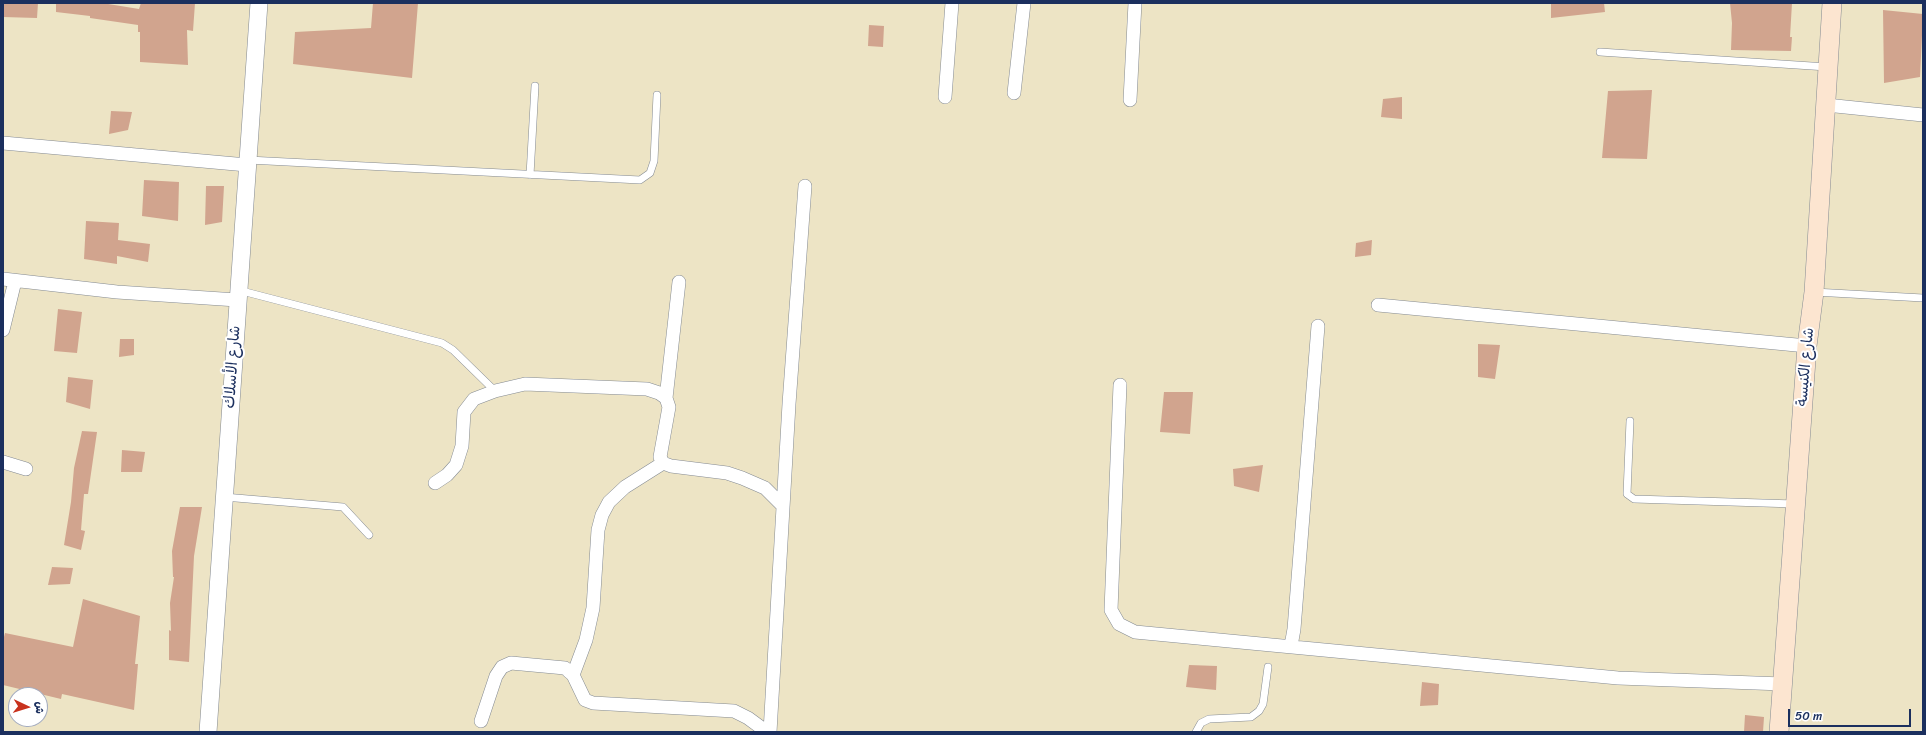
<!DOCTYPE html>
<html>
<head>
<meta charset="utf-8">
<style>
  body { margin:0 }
  #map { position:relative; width:1926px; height:735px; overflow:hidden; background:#ede4c5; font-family:Sriracha,"Playpen Sans Arabic",sans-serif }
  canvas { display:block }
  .frame { position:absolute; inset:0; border:4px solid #1b2f5e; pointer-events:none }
  .north { position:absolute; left:8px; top:687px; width:40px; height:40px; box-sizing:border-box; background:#fff; border:1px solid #a4acbf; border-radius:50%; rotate:94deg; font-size:11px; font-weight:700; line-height:16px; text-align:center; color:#1b2f5e }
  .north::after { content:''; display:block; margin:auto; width:14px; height:18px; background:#c8321e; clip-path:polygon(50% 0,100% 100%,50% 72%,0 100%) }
  .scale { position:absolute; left:1788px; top:709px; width:123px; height:18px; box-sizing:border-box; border:2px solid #1b2f5e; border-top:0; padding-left:5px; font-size:12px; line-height:14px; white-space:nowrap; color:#1b2f5e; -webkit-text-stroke:3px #fff; paint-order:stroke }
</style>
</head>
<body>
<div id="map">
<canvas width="1926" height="735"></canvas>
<div class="frame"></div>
<div class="north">ش</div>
<div class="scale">50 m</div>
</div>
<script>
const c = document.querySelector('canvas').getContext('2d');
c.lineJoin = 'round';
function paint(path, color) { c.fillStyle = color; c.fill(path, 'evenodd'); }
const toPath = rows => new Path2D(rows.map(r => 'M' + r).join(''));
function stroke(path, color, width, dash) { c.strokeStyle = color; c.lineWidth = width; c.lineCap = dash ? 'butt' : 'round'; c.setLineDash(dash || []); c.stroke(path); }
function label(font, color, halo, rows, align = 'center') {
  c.font = font + ' Sriracha,"Playpen Sans Arabic",sans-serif'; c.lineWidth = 4; c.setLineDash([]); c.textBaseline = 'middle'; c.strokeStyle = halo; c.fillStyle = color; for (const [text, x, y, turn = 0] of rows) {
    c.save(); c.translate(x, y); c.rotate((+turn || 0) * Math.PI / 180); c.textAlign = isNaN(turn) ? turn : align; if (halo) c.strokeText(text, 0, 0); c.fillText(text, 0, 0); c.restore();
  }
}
const building = toPath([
  [3,3,38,3,37,18,3,17],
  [56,3,102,3,139,9,141,3,195,3,193,31,187,30,188,65,140,62,140,32,138,32,138,25,90,18,90,16,56,12],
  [373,3,418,3,412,78,293,64,295,32,371,28],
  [1551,3,1604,3,1605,12,1551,18],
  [1730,3,1792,3,1790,37,1792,37,1791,51,1731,50,1732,23],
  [1883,10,1923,14,1920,77,1884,83],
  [869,25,884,26,883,47,868,46],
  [1652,90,1647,159,1602,158,1608,91],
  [1402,97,1402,119,1381,117,1383,99],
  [111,111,132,112,128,130,109,134],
  [144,180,179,182,178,221,142,216],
  [206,186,224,186,222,222,205,225],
  [86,221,119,223,118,240,150,244,148,262,117,256,117,264,84,259],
  [1372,240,1371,255,1355,257,1356,243],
  [58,309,82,312,77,353,54,351],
  [120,339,134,339,134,355,119,357],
  [1478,344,1500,345,1495,379,1478,377],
  [68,377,93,380,90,409,66,402],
  [1164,392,1193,392,1190,434,1160,432],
  [82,431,97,432,88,494,84,494,81,530,85,531,81,550,64,545,71,502,74,468],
  [122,450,145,452,142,472,121,472],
  [1263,465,1259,492,1234,486,1233,469],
  [180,507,202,507,194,556,189,662,169,660,169,630,171,631,170,603,174,577,173,577,172,551],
  [52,567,73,568,70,584,48,585],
  [83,599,140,616,135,664,138,664,134,710,62,694,61,699,3,685,3,641,5,633,73,647],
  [1189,665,1217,666,1216,690,1186,687],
  [1422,682,1439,684,1438,705,1420,706],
  [1745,715,1764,717,1763,732,1744,732]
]);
const service = toPath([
  [1600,52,1827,67],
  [248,160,640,180,650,173,654,161,657,95],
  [530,175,535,86],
  [238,290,442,343,453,350,495,391],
  [1814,292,1923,298],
  [1630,421,1627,494,1634,499,1795,504],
  [224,497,343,507,369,535],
  [1196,732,1201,723,1209,719,1251,717,1259,711,1263,704,1268,667]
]);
const minor = toPath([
  [1014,93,1024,3],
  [945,97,952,3],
  [1130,100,1135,3],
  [1826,105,1923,115],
  [3,143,247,165],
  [3,279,117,292,237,300],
  [1378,305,1807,346],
  [3,330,15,281],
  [1120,385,1111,610,1119,624,1135,632,1618,678,1783,684],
  [666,398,679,282],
  [3,462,26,469],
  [435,483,447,475,456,465,462,446,464,412,474,399,495,391,525,384,647,389,659,393,666,398,669,407,660,457,663,463,671,466,727,473,742,478,765,488,783,506],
  [1291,646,1294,629,1318,326],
  [573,675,586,640,593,608,598,530,602,515,609,502,625,487,663,463],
  [481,721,496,676,502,667,511,663,565,668,573,675,585,700,593,703,734,711,748,718,767,732],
  [770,732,789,404,805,186]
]);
const tertiary = toPath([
  [208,732,259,3]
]);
const secondary = toPath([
  [1779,732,1807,346,1814,292,1832,3]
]);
const streetNames = [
  ["شارع الأسلاك",233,367,-86],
  ["شارع الكنيسة",1806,367,-85]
];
paint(building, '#d1a48e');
stroke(service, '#848a92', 8);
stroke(minor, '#848a92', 14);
stroke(tertiary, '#848a92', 18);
stroke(secondary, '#848a92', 20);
stroke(service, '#fff', 7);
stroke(minor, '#fff', 13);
stroke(tertiary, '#fff', 17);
stroke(secondary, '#fce5d0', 19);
label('15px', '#1b2f5e', '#fff', streetNames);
</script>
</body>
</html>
